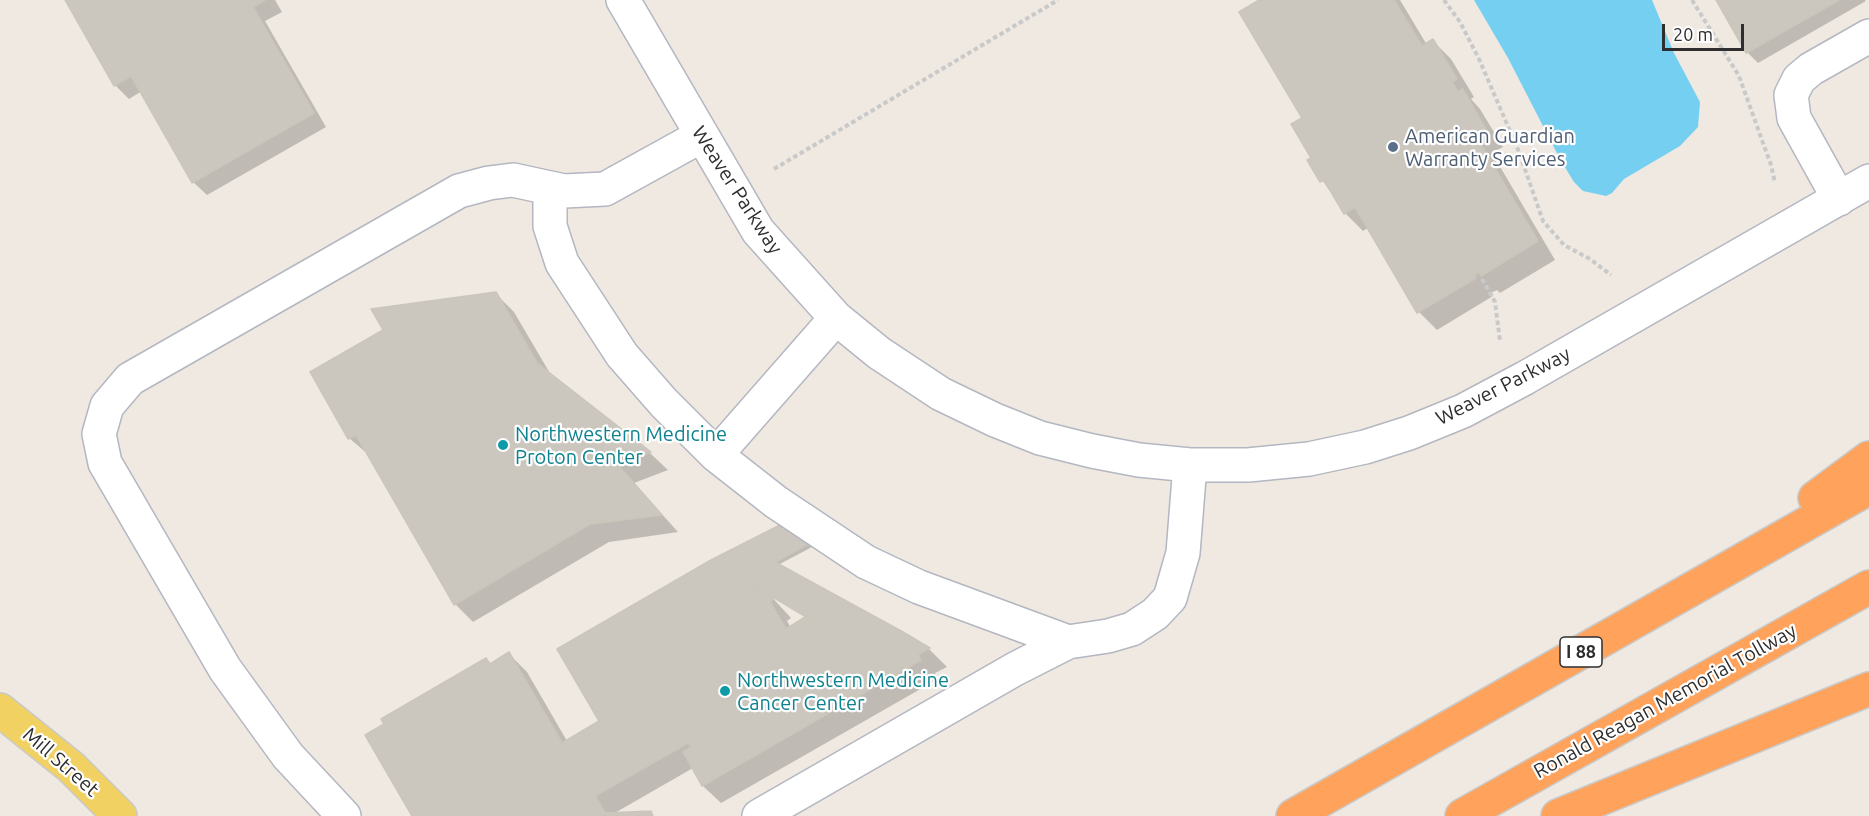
<!DOCTYPE html>
<html>
<head>
<meta charset="utf-8">
<style>
  body { margin:0 }
  #map { position:relative; width:1869px; height:816px; overflow:hidden; background:#efe9e1; font-family:Ubuntu,sans-serif }
  canvas { display:block }
  .scale { position:absolute; left:1662px; top:24px; width:82px; height:27px; box-sizing:border-box; border:3px solid #2e2e2e; border-top:0; padding-left:8px; font-size:18px; line-height:21px; white-space:nowrap; color:#2e2e2e; -webkit-text-stroke:4px #fff; paint-order:stroke }
</style>
</head>
<body>
<div id="map">
<canvas width="1869" height="816"></canvas>
<div class="scale">20 m</div>
</div>
<script>
const c = document.querySelector('canvas').getContext('2d');
c.lineJoin = 'round';
function paint(path, color) { c.fillStyle = color; c.fill(path, 'evenodd'); }
const toPath = rows => new Path2D(rows.map(r => 'M' + r).join(''));
function stroke(path, color, width, dash) { c.strokeStyle = color; c.lineWidth = width; c.lineCap = dash ? 'butt' : 'round'; c.setLineDash(dash || []); c.stroke(path); }
function label(font, color, halo, rows, align = 'center') {
  c.font = font + ' Ubuntu,sans-serif'; c.lineWidth = 4.5; c.setLineDash([]); c.textBaseline = 'middle'; c.strokeStyle = halo; c.fillStyle = color; for (const [text, x, y, turn = 0] of rows) {
    c.save(); c.translate(x, y); c.rotate((+turn || 0) * Math.PI / 180); c.textAlign = isNaN(turn) ? turn : align; if (halo) c.strokeText(text, 0, 0); c.fillText(text, 0, 0); c.restore();
  }
}
const water = toPath([
  [1474,0,1652,0,1674,53,1700,102,1698,127,1680,146,1624,179,1612,193,1606,196,1583,191,1574,182,1560,159,1508,58]
]);
const shadow = toPath([
  [67,0,275,0,282,12,265,21,326,127,207,195,193,182,142,91,129,99,115,85],
  [1262,0,1400,0,1427,45,1433,41,1451,59,1474,97,1471,99,1480,109,1503,147,1492,153,1555,260,1500,293,1497,290,1491,293,1493,296,1437,330,1419,312,1369,227,1363,231,1345,213,1309,161,1313,159,1304,118],
  [1717,0,1865,0,1866,1,1758,63,1747,52],
  [496,294,514,312,551,375,650,453,668,470,634,483,678,532,609,542,473,622,455,604,369,455,349,438],
  [782,526,812,547,778,565,929,649,947,667,935,673,938,679,721,803,703,786,693,768,613,814,650,813,653,816,413,816,486,659,491,664,509,654,527,672,567,741,601,722,718,564],
  [769,594,808,618,791,628,787,621,791,618]
]);
const building = toPath([
  [65,0,265,0,253,7,314,113,192,183,131,76,114,86,65,0],
  [1259,0,1394,0,1422,46,1433,39,1457,79,1452,82,1458,92,1463,89,1486,129,1475,135,1538,241,1481,276,1479,272,1474,275,1476,278,1417,313,1355,207,1344,214,1324,180,1320,182,1307,160,1311,158,1291,124,1302,118,1239,12,1259,0],
  [1716,0,1839,0,1746,53,1716,0],
  [496,292,537,363,651,452,618,465,662,515,590,524,454,605,356,435,348,439,310,372,383,330,371,309,496,292],
  [782,524,810,543,775,562,903,632,868,654,711,560,782,524],
  [711,560,774,599,770,602,786,629,805,617,868,654,903,632,930,648,918,655,921,660,702,786,683,752,691,747,688,743,595,796,607,816,412,816,365,735,384,724,381,719,486,658,490,664,509,652,562,743,599,721,557,649,711,560],
  [651,811,653,816,607,816,605,813,651,811]
]);
const path = toPath([
  [1444,0,1460,22,1479,59,1519,152,1543,221,1564,245,1590,259,1611,275],
  [1692,0,1739,76,1771,165,1775,183],
  [774,169,1058,0],
  [1482,279,1495,302,1500,341]
]);
const minor = toPath([
  [623,0,758,231,836,318,879,353,941,394,995,420,1040,438,1092,451,1139,460,1190,465,1248,465,1309,459,1365,447,1409,433,1463,411,1525,378,1869,181],
  [550,188,550,226,562,263,622,355,664,403,716,455,836,318],
  [1839,199,1794,118,1791,95,1799,79,1811,69,1869,36],
  [716,455,776,502,866,562,919,587,1068,642],
  [344,816,288,756,225,669,105,463,99,434,107,406,130,379,459,191,489,183,513,180,564,191,605,189,701,136],
  [759,816,1015,669,1068,642,1108,636,1132,629,1155,614,1170,598,1183,553,1190,465]
]);
const major = toPath([
  [0,710,71,767,120,816]
]);
const highway = toPath([
  [1815,498,1869,458],
  [1293,816,1869,488],
  [1462,816,1869,587],
  [1558,816,1869,689]
]);
const markers = [
  [1393,147,6,"#5c6f8a"],
  [503,445,6,"#0f9aa8"],
  [725,691,6,"#0f9aa8"]
];
const shields = [
  [1581,652,42]
];
const shieldNames = [
  ["I 88",1581,652]
];
const serviceNames = [
  ["American Guardian",1405,136],
  ["Warranty Services",1405,159]
];
const streetNames = [
  ["Weaver Parkway",737,190,57],
  ["Weaver Parkway",1503,386,-27],
  ["Ronald Reagan Memorial Tollway",1665,701,-29],
  ["Mill Street",61,762,41]
];
const cultureNames = [
  ["Northwestern Medicine",515,434],
  ["Proton Center",515,457],
  ["Northwestern Medicine",737,680],
  ["Cancer Center",737,703]
];
paint(water, '#75cff0');
paint(shadow, '#0003');
paint(building, '#cbc7bf');
stroke(building, '#cbc5ba', 1.5);
stroke(minor, '#b4b7c1', 36);
stroke(major, '#c9c9c9', 36);
stroke(highway, '#c9c9c9', 36);
stroke(path, '#c9c9c9', 4, [4.5, 3]);
stroke(minor, '#fff', 33);
stroke(major, '#f2d163', 33);
stroke(highway, '#ffa35c', 33);
for (const [x, y, r, color] of markers) { const dot = new Path2D(); dot.arc(x, y, r, 0, 2 * Math.PI); c.fillStyle = color; c.fill(dot); stroke(dot, '#fff', 2); }
for (const [x, y, w] of shields) { const box = new Path2D(); box.roundRect(x - w / 2, y - 15, w, 30, 4.5); c.fillStyle = '#fff'; c.fill(box); stroke(box, '#2e2e2e', 1.5); }
label('bold 18px', '#2e2e2e', null, shieldNames);
label('20px', '#4e5e75', '#fff', serviceNames, 'left');
label('20px', '#2e2e2e', '#fff', streetNames);
label('20px', '#0d838f', '#fff', cultureNames, 'left');
</script>
</body>
</html>
